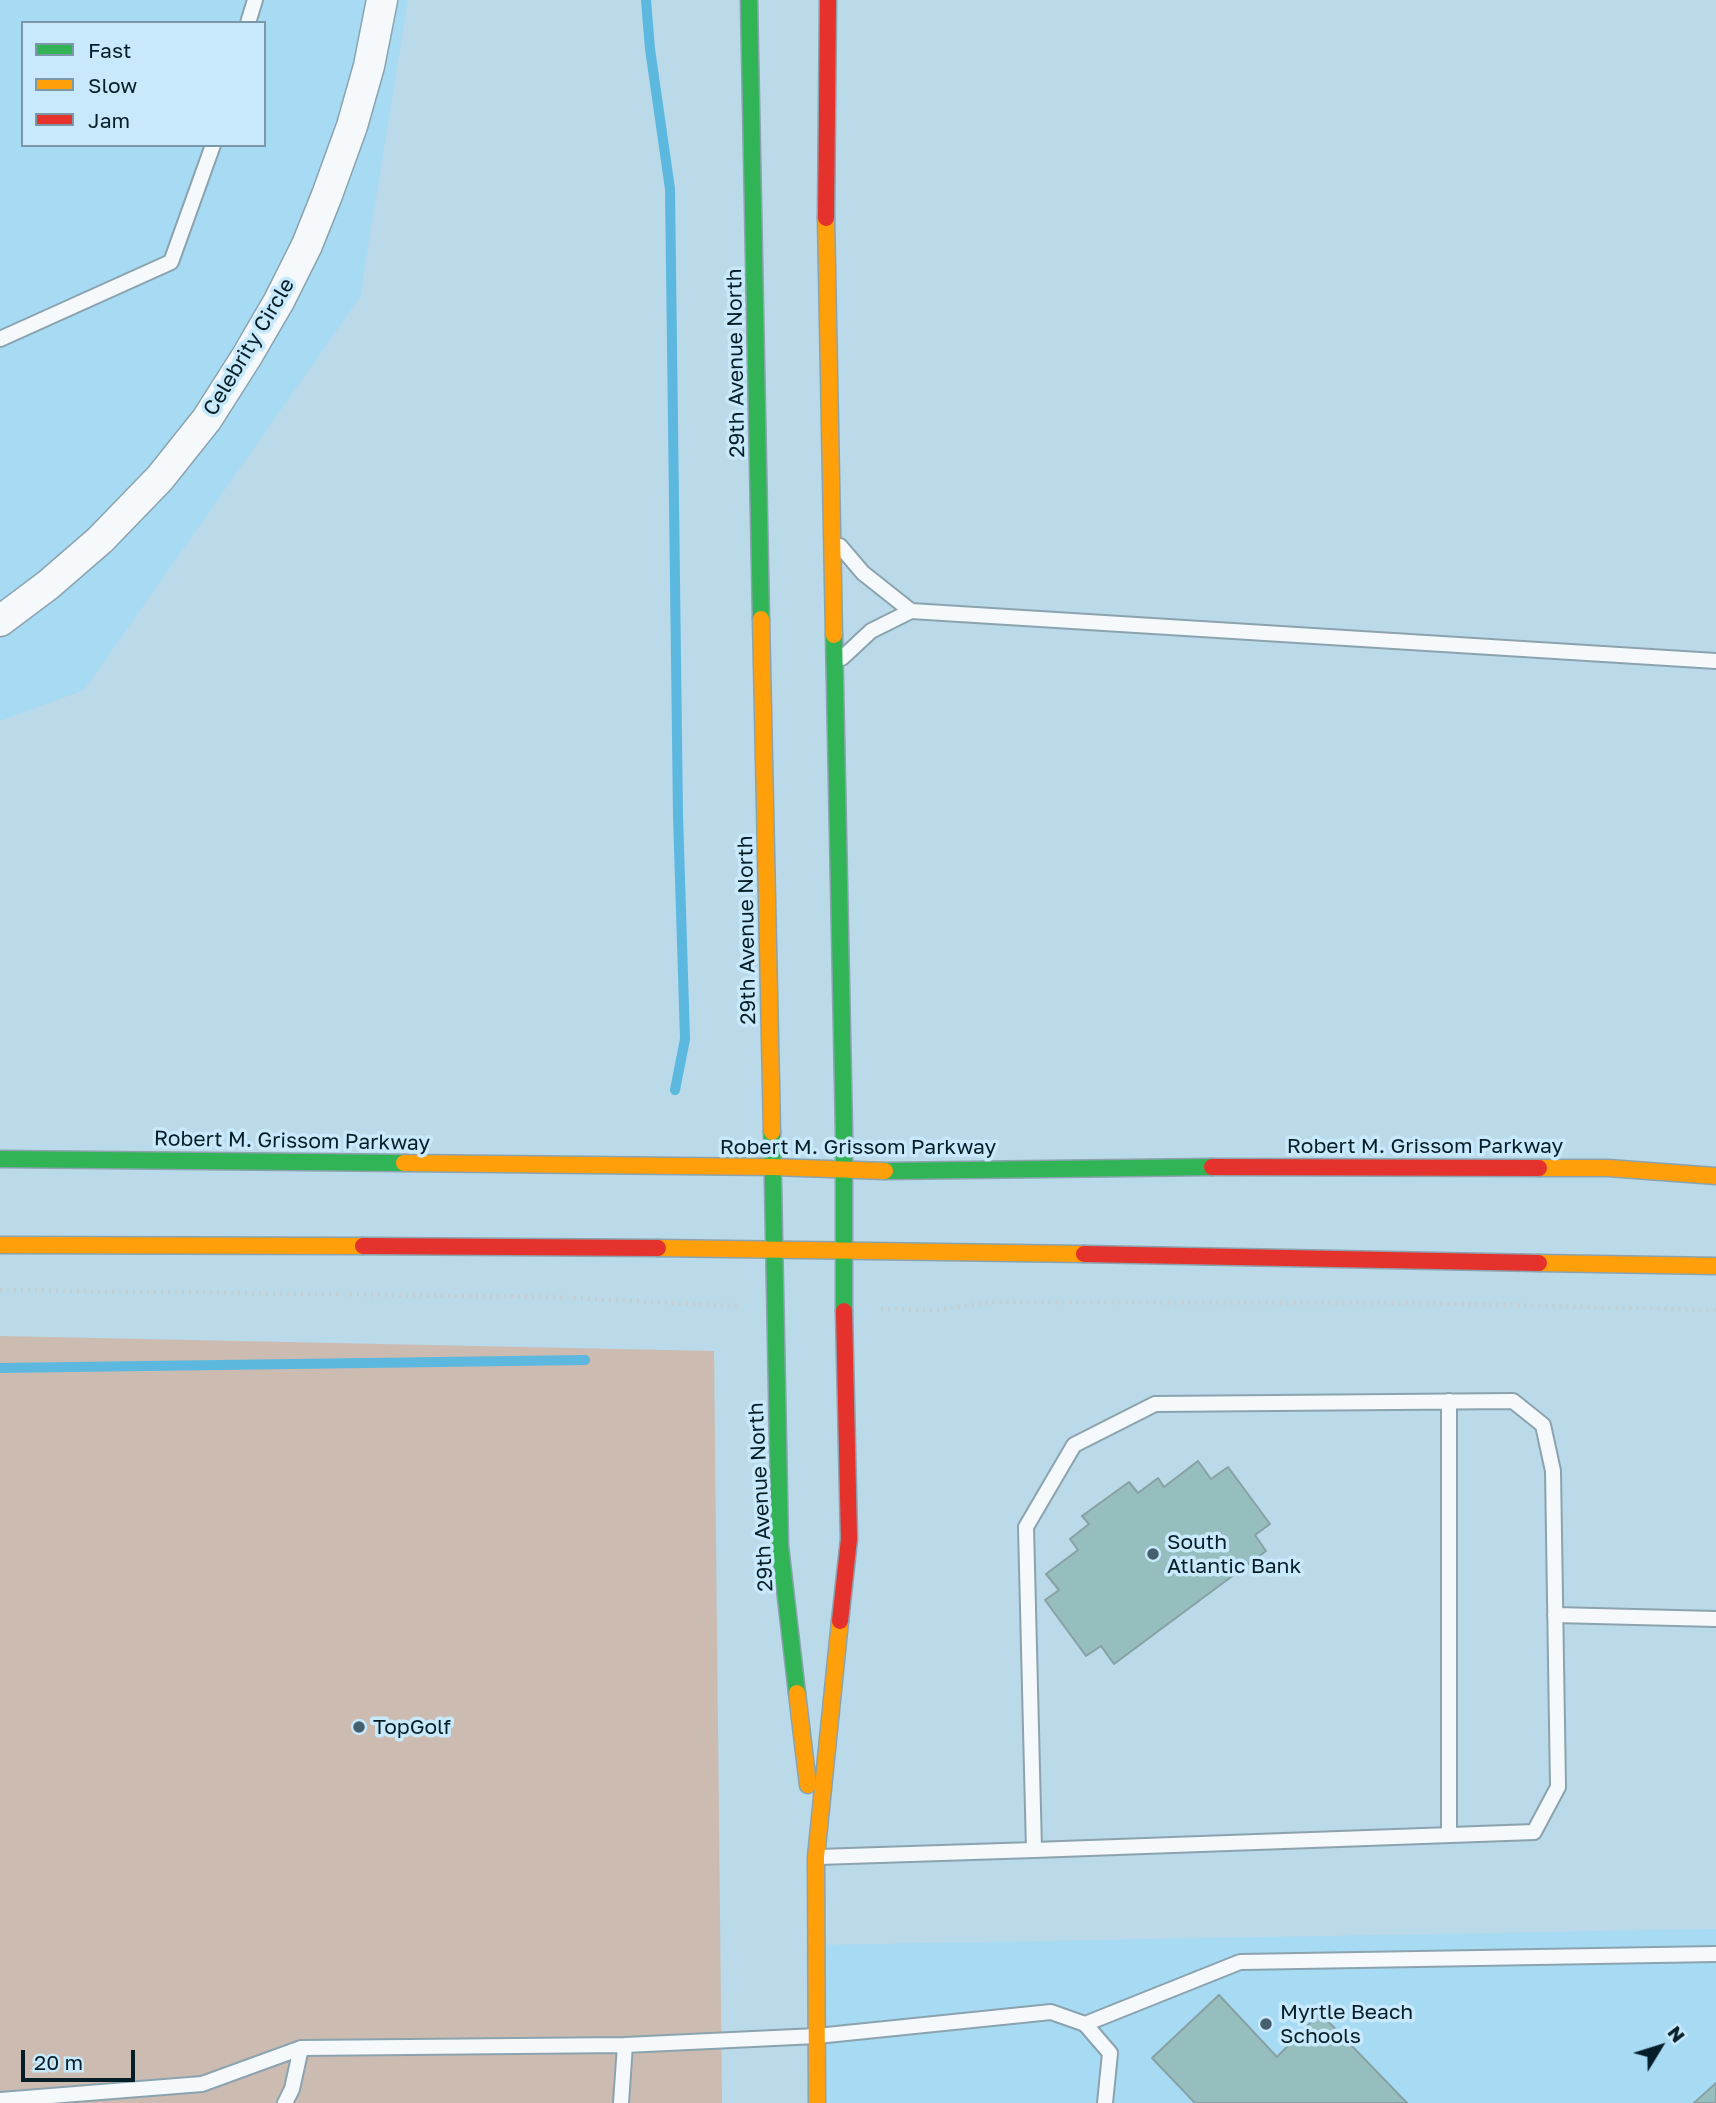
<!DOCTYPE html>
<html>
<head>
<meta charset="utf-8">
<style>
  body { margin:0 }
  #map { position:relative; width:1716px; height:2103px; overflow:hidden; background:#bad9e9; font-family:"Golos Text",sans-serif }
  canvas { display:block }
  .legend { position:absolute; left:21px; top:21px; width:245px; height:126px; box-sizing:border-box; background:#c7e9fb; border:2px solid #7a98a7; margin:0; padding:9px 12px; list-style:none; font-size:21px; color:#061e28 }
  .legend li { display:flex; align-items:center; gap:14px; height:35px }
  .legend b { width:35px; border:2px solid #7a98a7 }
  .north { position:absolute; left:1625px; top:2012px; width:70px; height:70px; -webkit-text-stroke:5px #c7e9fb; paint-order:stroke; rotate:52deg; font-size:19px; font-weight:700; line-height:28px; text-align:center; color:#061e28 }
  .north::after { content:''; display:block; margin:auto; width:24px; height:32px; background:#061e28; clip-path:polygon(50% 0,100% 100%,50% 72%,0 100%) }
  .scale { position:absolute; left:21px; top:2050px; width:114px; height:32px; box-sizing:border-box; border:4px solid #061e28; border-top:0; padding-left:9px; font-size:21px; line-height:24px; white-space:nowrap; color:#061e28; -webkit-text-stroke:5px #c7e9fb; paint-order:stroke }
</style>
</head>
<body>
<div id="map">
<canvas width="1716" height="2103"></canvas>
<ul class="legend">
<li><b style="height:9px;background:#30b455"></b>Fast</li>
<li><b style="height:9px;background:#ff9f0a"></b>Slow</li>
<li><b style="height:9px;background:#e5322d"></b>Jam</li>
</ul>
<div class="north">N</div>
<div class="scale">20 m</div>
</div>
<script>
const c = document.querySelector('canvas').getContext('2d');
c.lineJoin = 'round';
function paint(path, color) { c.fillStyle = color; c.fill(path, 'evenodd'); }
const toPath = rows => new Path2D(rows.map(r => 'M' + r).join(''));
function stroke(path, color, width, dash) { c.strokeStyle = color; c.lineWidth = width; c.lineCap = dash ? 'butt' : 'round'; c.setLineDash(dash || []); c.stroke(path); }
function label(font, color, halo, rows, align = 'center') {
  c.font = font + ' "Golos Text",sans-serif'; c.lineWidth = 7; c.setLineDash([]); c.textBaseline = 'middle'; c.strokeStyle = halo; c.fillStyle = color; for (const [text, x, y, turn = 0] of rows) {
    c.save(); c.translate(x, y); c.rotate((+turn || 0) * Math.PI / 180); c.textAlign = isNaN(turn) ? turn : align; if (halo) c.strokeText(text, 0, 0); c.fillText(text, 0, 0); c.restore();
  }
}
const built = toPath([
  [0,0,408,0,360,297,84,690,0,721],
  [23,23,264,23,264,145,23,145],
  [1716,1929,1716,2103,817,2103,817,1945]
]);
const green = toPath([
  [0,1336,714,1351,722,2103,0,2103]
]);
const stream = toPath([
  [646,0,650,49,670,189,678,815,685,1039,675,1090],
  [0,1368,585,1360]
]);
const building = toPath([
  [1198,1461,1211,1479,1228,1467,1270,1524,1255,1535,1266,1551,1114,1664,1101,1646,1086,1656,1045,1600,1059,1590,1046,1574,1078,1550,1070,1539,1089,1524,1082,1516,1129,1482,1138,1493,1158,1478,1164,1487,1198,1461],
  [1219,1995,1277,2057,1320,2013,1407,2103,1195,2103,1152,2058,1219,1995],
  [1716,2083,1716,2103,1694,2103,1716,2083]
]);
const path = toPath([
  [0,1290,551,1297,739,1306],
  [881,1309,935,1310,996,1302,1417,1303,1716,1310]
]);
const lane = toPath([
  [248,23,255,0],
  [0,339,171,262,213,145],
  [840,546,863,573,911,611],
  [842,658,871,631,911,611,1716,661],
  [1555,1615,1716,1619],
  [1449,1835,1449,1401],
  [818,1857,1034,1850,1534,1832,1558,1787,1553,1471,1543,1425,1513,1401,1155,1404,1074,1445,1026,1527,1034,1850],
  [1085,2024,1240,1962,1716,1954],
  [0,2100,202,2084,301,2048,625,2045,817,2036,1051,2012,1085,2024,1110,2053,1105,2103],
  [285,2103,292,2089,301,2048],
  [621,2103,625,2045]
]);
const street = toPath([
  [0,621,48,585,100,540,160,478,207,419,247,356,279,301,307,245,327,195,352,126,369,66,382,0]
]);
const fast = toPath([
  [749,0,761,619],
  [834,635,844,1132,844,1311],
  [772,1132,780,1546,797,1693],
  [0,1159,404,1163],
  [885,1171,1212,1167]
]);
const slow = toPath([
  [826,218,834,635],
  [761,619,772,1132],
  [404,1163,773,1167,885,1171],
  [1539,1168,1608,1168,1716,1176],
  [0,1245,363,1246],
  [658,1248,1084,1254],
  [1539,1263,1716,1266],
  [797,1693,808,1785],
  [817,2103,816,1857,840,1621]
]);
const jam = toPath([
  [826,218,828,0],
  [1212,1167,1539,1168],
  [363,1246,658,1248],
  [1084,1254,1539,1263],
  [840,1621,849,1539,844,1311]
]);
const markers = [
  [1153,1554,7,"#455f6c"],
  [359,1727,7,"#455f6c"],
  [1266,2024,7,"#455f6c"]
];
const streetNames = [
  ["Celebrity Circle",249,347,-59],
  ["29th Avenue North",736,363,-91],
  ["29th Avenue North",747,930,-91],
  ["Robert M. Grissom Parkway",292,1141,1],
  ["Robert M. Grissom Parkway",1425,1146],
  ["Robert M. Grissom Parkway",858,1147],
  ["29th Avenue North",761,1497,-93]
];
const poiNames = [
  ["South",1167,1542],
  ["Atlantic Bank",1167,1566],
  ["TopGolf",373,1727],
  ["Myrtle Beach",1280,2012],
  ["Schools",1280,2036]
];
paint(built, '#a7daf3');
paint(green, '#ccbbb1');
stroke(stream, '#5cb8df', 10);
paint(building, '#97bebe');
stroke(building, '#87a1a4', 2);
stroke(lane, '#8ba3af', 18);
stroke(street, '#8ba3af', 33);
stroke(fast, '#8ba3af', 19);
stroke(slow, '#8ba3af', 19);
stroke(jam, '#8ba3af', 19);
stroke(path, '#c4ced3', 4.5, [2, 5]);
stroke(lane, '#f5f9fc', 14);
stroke(street, '#f5f9fc', 30);
stroke(fast, '#30b455', 16);
stroke(slow, '#ff9f0a', 16);
stroke(jam, '#e5322d', 16);
for (const [x, y, r, color] of markers) { const dot = new Path2D(); dot.arc(x, y, r, 0, 2 * Math.PI); c.fillStyle = color; c.fill(dot); stroke(dot, '#c7e9fb', 2.5); }
label('21px', '#061e28', '#c7e9fb', streetNames);
label('21px', '#061e28', '#c7e9fb', poiNames, 'left');
</script>
</body>
</html>
